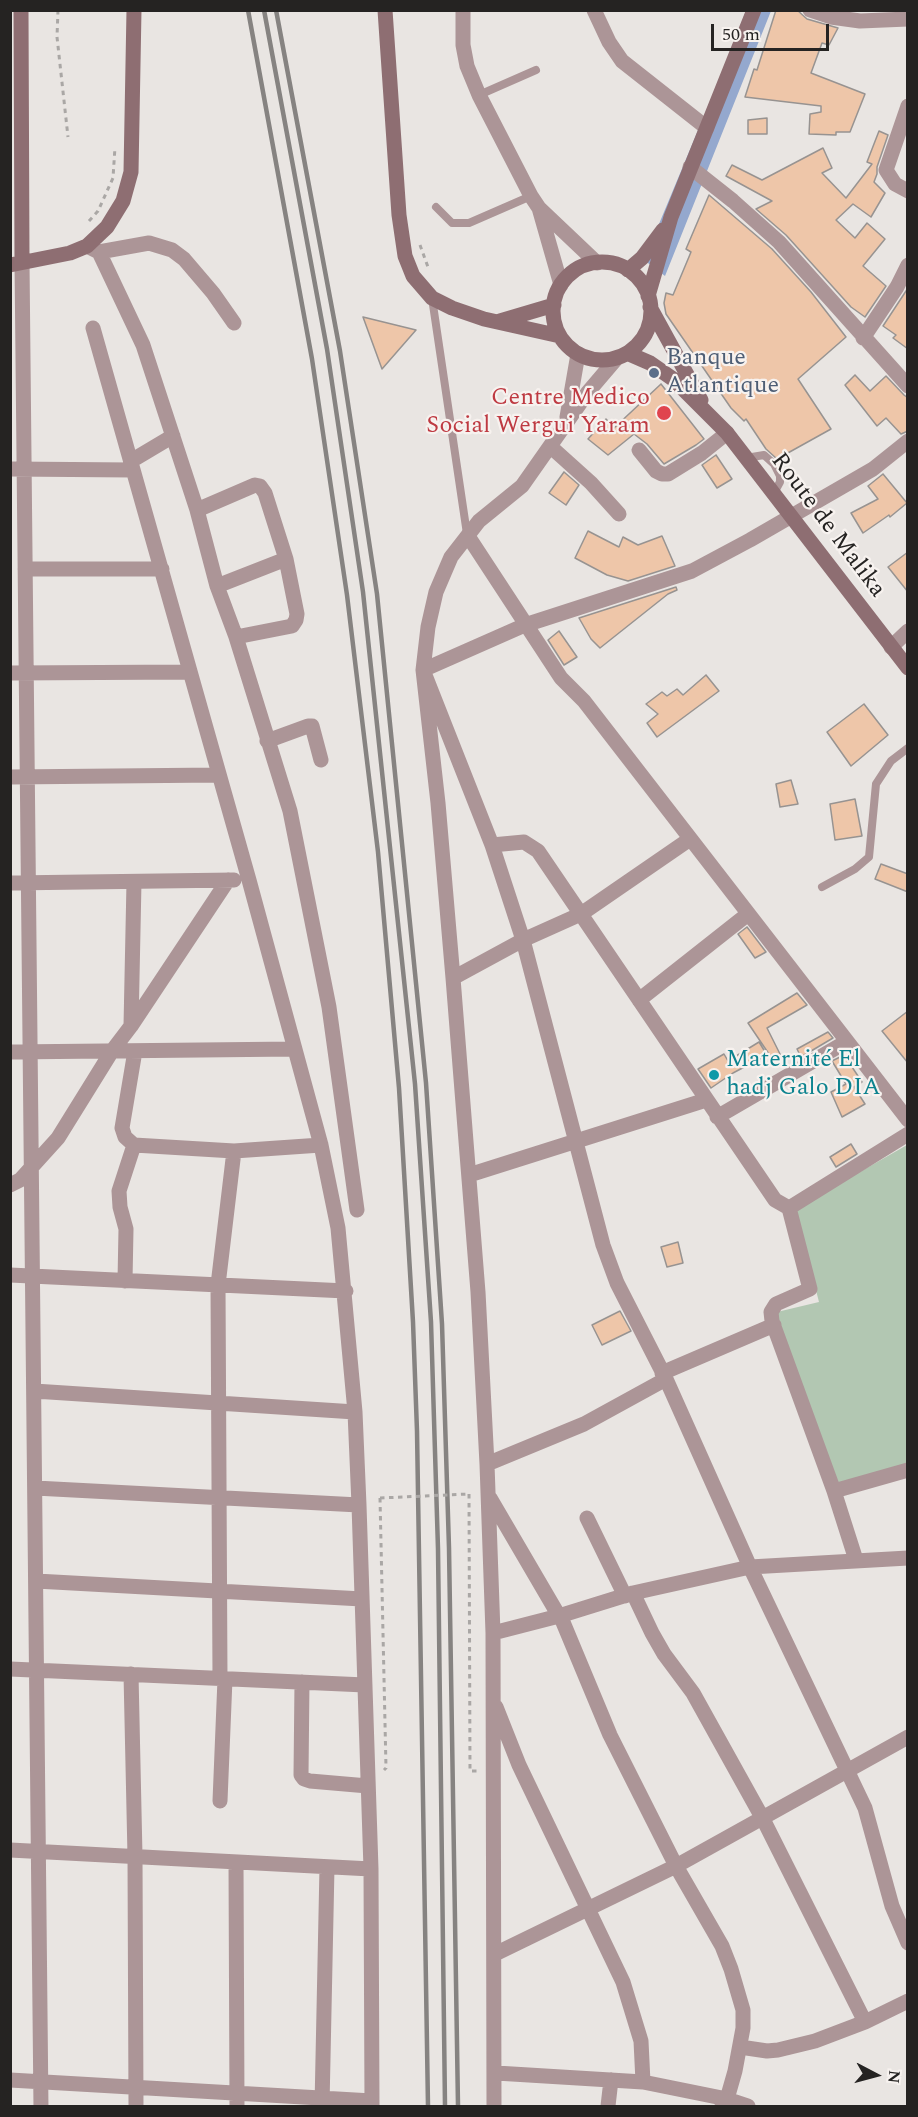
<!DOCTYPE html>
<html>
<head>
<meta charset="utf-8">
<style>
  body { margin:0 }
  #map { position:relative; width:918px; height:2117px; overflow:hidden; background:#e9e5e2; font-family:Spectral,serif }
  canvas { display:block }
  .frame { position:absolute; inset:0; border:12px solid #252322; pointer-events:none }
  .north { position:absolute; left:846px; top:2045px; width:60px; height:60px; -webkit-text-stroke:4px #f7f2ef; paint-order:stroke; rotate:96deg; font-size:16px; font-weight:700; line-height:24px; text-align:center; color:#252322 }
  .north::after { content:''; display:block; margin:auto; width:21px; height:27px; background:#252322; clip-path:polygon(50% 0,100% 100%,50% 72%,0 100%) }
  .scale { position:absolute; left:711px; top:24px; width:118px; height:27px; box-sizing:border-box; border:3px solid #252322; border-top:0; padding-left:8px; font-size:18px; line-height:21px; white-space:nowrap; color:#252322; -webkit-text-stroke:4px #f7f2ef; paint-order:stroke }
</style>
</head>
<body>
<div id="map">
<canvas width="918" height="2117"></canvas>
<div class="frame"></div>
<div class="north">N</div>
<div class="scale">50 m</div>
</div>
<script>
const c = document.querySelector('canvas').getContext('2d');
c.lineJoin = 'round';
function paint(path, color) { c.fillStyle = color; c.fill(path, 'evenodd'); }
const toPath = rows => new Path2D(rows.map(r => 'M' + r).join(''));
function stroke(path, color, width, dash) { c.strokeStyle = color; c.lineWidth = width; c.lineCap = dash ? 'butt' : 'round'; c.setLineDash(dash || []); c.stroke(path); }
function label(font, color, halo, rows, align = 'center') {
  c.font = font + ' Spectral,serif'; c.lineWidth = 4.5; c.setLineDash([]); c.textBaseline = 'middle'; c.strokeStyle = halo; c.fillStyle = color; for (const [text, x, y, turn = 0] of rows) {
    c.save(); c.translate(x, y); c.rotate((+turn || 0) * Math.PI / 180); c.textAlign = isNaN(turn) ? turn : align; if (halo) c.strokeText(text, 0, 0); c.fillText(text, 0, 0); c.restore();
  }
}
const green = toPath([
  [907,1145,907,1465,838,1486,792,1369,777,1312,819,1302,795,1209]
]);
const water = toPath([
  [746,11,771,11,665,276,644,260,721,75]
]);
const building = toPath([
  [776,10,797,10,807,19,838,28,829,45,822,43,811,73,865,94,850,132,836,132,836,135,809,134,810,114,821,112,821,106,745,97,754,69,757,70,776,10],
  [767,118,767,134,748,134,748,120,767,118],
  [879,131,888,135,877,167,877,174,874,182,885,193,871,217,853,204,836,220,855,238,867,223,885,239,863,266,886,286,865,317,851,307,786,235,756,209,772,201,726,176,732,165,762,180,823,148,832,168,822,173,846,198,872,164,867,162,879,131],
  [709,195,772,249,811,292,846,337,798,379,831,429,777,459,766,449,746,419,744,421,731,408,666,314,664,303,666,293,673,295,691,252,686,249,709,195],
  [908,288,908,349,893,338,896,335,883,326,908,288],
  [363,317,416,330,382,369,363,317],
  [855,375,870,391,886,376,904,395,908,398,908,431,901,434,886,418,877,426,845,385,855,375],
  [661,384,704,439,696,445,664,464,647,444,634,434,608,455,588,439,606,419,614,428,661,384],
  [716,455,732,479,717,488,702,465,716,455],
  [564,472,579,485,566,505,549,493,564,472],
  [883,474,907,503,890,517,889,515,863,533,851,513,878,499,868,486,883,474],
  [588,531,619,547,623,537,638,545,662,536,675,566,628,581,607,575,575,558,588,531],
  [908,552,908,592,888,567,908,552],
  [676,587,677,590,668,594,600,648,591,639,579,618,676,587],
  [559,631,577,657,564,665,548,640,559,631],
  [706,675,719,691,657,737,647,723,658,714,646,704,662,692,667,696,677,689,683,695,706,675],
  [864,704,888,735,851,766,827,732,864,704],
  [791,780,798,804,780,807,776,784,791,780],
  [855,799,862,836,835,840,830,804,855,799],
  [881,864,908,874,908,892,875,879,881,864],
  [747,927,766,952,755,958,738,934,747,927],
  [797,993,807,1005,767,1028,781,1056,773,1060,748,1023,797,993],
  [908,1011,908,1063,882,1031,908,1011],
  [828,1032,833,1038,801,1057,797,1049,828,1032],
  [759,1042,767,1055,733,1073,711,1088,698,1069,724,1054,728,1061,759,1042],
  [844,1055,862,1082,854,1087,865,1104,842,1117,831,1092,846,1084,832,1061,844,1055],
  [851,1144,857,1154,836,1167,830,1157,851,1144],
  [678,1242,683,1263,667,1267,661,1247,678,1242],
  [620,1311,631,1331,602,1345,592,1325,620,1311]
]);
const path = toPath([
  [58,10,57,37,68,137],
  [89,221,98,211,113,178,115,147],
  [420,245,428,267],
  [469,1494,470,1771,480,1771],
  [380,1498,386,1768,384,1770]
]);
const lane = toPath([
  [479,95,536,70],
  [436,207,452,223,469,223,531,196],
  [432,298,467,534],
  [746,458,764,455,774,464,780,476,780,482,774,493],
  [822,887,855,869,869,857,876,784,891,761,908,748]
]);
const street = toPath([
  [463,10,463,45,467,66,479,95,531,196,539,208,597,263],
  [594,10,609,42,622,61,707,128],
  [810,10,831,17,860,21,908,19],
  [908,106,886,170,895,184,908,191],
  [690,167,733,201,779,242,908,386],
  [539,208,561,285],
  [87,246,99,252,143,345,197,510,217,586,236,637,290,811,329,1007,357,1210],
  [99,252,149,243,172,250,184,259,213,293,234,323],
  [22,262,41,2106],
  [93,328,249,880,321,1145,338,1228,355,1412,359,1505,371,1869,372,2106],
  [863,338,897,287,908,265],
  [567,417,578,354],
  [908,441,873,469,750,540,692,571,525,625,423,670,492,845,523,940,603,1245,617,1283,666,1379,750,1567,865,1808,892,1906,908,1943],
  [551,447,591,483,619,514],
  [639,450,656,471,662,474,668,474,702,453,727,433],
  [131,461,173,436],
  [10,469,133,470],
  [197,510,255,485,260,486,265,493,286,559,297,614,296,620,292,626,236,637],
  [468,536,561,678,584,701,908,1120],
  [25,569,162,569],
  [217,586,286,559],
  [891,647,908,631],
  [10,673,190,672],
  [267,741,308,726,312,726,321,760],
  [10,777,218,775],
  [492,845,524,842,538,851,775,1200,789,1208,810,1289,776,1304,771,1312,772,1321,834,1491,856,1560],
  [10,883,234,880],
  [453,978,523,940,581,914,690,839],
  [639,1000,748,914],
  [131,1026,134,882],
  [10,1052,295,1049],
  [717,1117,846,1042],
  [134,1145,234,1151,321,1145],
  [469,1175,706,1100],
  [10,1185,20,1180,58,1138,112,1051,131,1026,228,880],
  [789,1208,908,1134],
  [10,1275,346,1291],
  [125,1281,126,1229,120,1207,119,1191,134,1145,125,1137,122,1128,135,1051],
  [662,1373,774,1325],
  [34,1391,355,1412],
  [487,1464,584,1424,666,1379],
  [35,1488,359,1505],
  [834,1491,908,1470],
  [490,1498,559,1616],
  [587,1518,625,1596],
  [36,1581,362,1599],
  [633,1593,652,1633,664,1654,693,1693,763,1819,865,2022],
  [560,1615,610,1735,676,1866,722,1946,731,1969,743,2010,743,2028,735,2071,727,2099,722,2106],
  [493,1633,559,1616,633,1593,750,1567,908,1558],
  [10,1669,365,1685],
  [131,1674,135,1856,136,2106],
  [220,1678,218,1285,234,1151],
  [302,1682,301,1775,304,1779,310,1781,368,1786],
  [496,1707,519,1765,623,1982,641,2041,643,2082],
  [220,1801,225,1679],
  [10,1850,371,1869],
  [236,1862,237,2106],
  [495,1954,676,1866,908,1737],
  [740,2047,767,2051,778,2050,815,2041,865,2022,908,2001],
  [496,2073,643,2082,727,2099,748,2106],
  [10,2080,372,2101],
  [322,2106,327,1867],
  [494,2106,493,1633,487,1464,478,1292,453,978,438,803,423,670,428,627,436,592,451,557,479,521,522,486,588,392,617,358],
  [608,2106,611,2080]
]);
const secondary = toPath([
  [21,10,22,262],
  [385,10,399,215,405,256,413,276,432,298,452,308,484,319,560,336],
  '553 311a49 49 0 1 1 98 0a49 49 0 1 1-98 0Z',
  [10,265,70,253,87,246,107,227,123,201,131,172,134,10],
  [628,270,642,258,663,230],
  [648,296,671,217,754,10],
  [650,307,701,400],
  [500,321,554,305],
  [627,353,650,363,673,379,727,433,908,668]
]);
const rail = toPath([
  [248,10,312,359,347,595,378,852,399,1088,413,1322,417,1431,428,2106],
  [264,10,327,349,363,592,415,1084,431,1322,438,1549,445,2106],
  [276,10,340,351,377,594,426,1083,442,1324,449,1548,458,2106]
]);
const pathBridge = toPath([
  [380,1498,469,1494]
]);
const markers = [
  [654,373,6,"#5c6f8a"],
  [664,413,8,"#e0444e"],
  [714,1075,6,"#0f9aa8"]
];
const serviceNames = [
  ["Banque",666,359],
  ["Atlantique",666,387]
];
const healthNames = [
  ["Centre Medico",650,399],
  ["Social Wergui Yaram",650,427]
];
const streetNames = [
  ["Route de Malika",827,526,53]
];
const cultureNames = [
  ["Maternité El",726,1061],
  ["hadj Galo DIA",726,1089]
];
paint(green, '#b2c7b2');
paint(water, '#94a8ce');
paint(building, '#eec6a9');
stroke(building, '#979391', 1.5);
stroke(path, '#aaa7a5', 3, [4.5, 4.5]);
stroke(lane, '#ac9597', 8);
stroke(street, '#ac9597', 15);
stroke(secondary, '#8e6e72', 15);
stroke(rail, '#868381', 4.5);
stroke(pathBridge, '#aaa7a5', 3, [4.5, 4.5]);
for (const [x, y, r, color] of markers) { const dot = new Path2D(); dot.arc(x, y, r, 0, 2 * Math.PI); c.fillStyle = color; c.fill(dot); stroke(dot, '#f7f2ef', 2); }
label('24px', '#4e5e75', '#f7f2ef', serviceNames, 'left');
label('24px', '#be3a42', '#f7f2ef', healthNames, 'right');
label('24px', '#252322', '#f7f2ef', streetNames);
label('24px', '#0d838f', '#f7f2ef', cultureNames, 'left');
</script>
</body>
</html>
